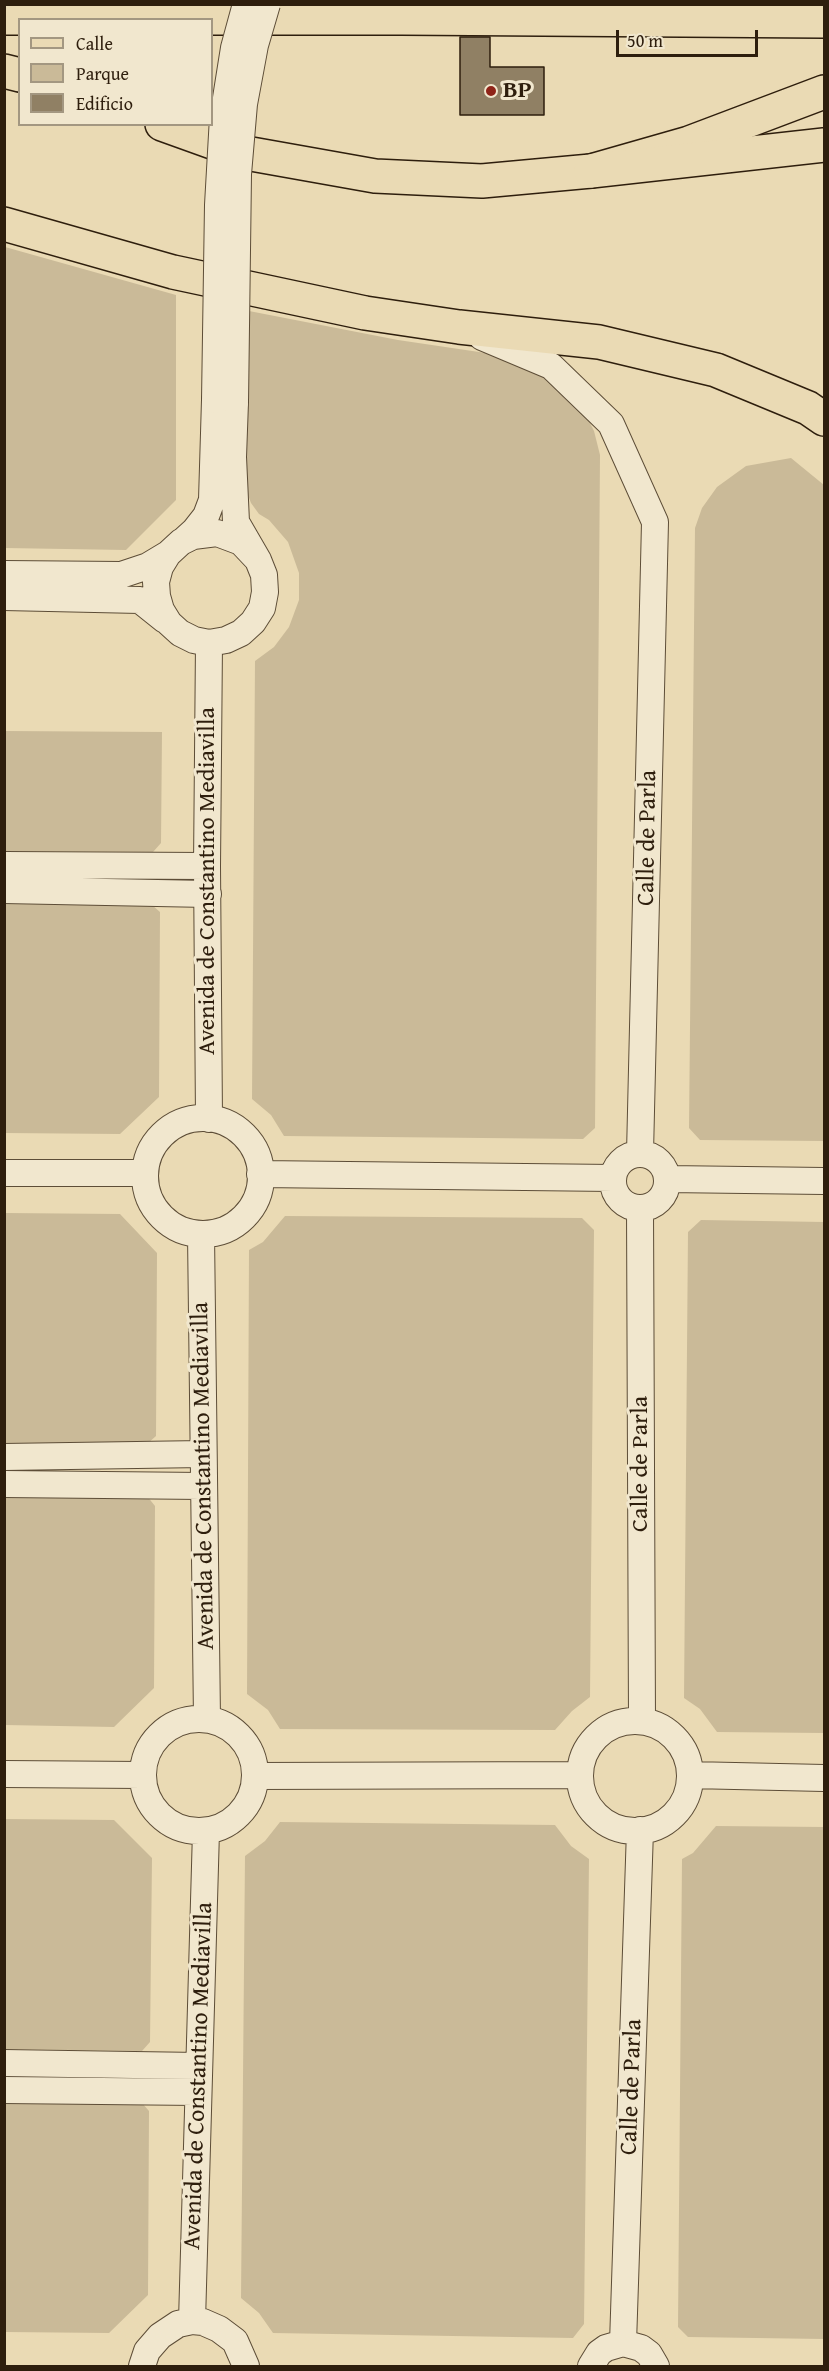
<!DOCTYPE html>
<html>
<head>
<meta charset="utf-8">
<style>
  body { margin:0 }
  #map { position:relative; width:829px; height:2371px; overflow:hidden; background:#eadab4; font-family:"Gentium Book Plus",serif }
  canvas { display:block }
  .frame { position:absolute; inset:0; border:6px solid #2e1e0d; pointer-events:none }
  .legend { position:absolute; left:18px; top:18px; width:195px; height:108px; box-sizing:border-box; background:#f1e7ce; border:2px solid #a39781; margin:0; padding:8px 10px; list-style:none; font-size:18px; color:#2e1e0d }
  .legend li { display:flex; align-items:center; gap:12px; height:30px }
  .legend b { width:30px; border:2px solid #a39781 }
  .scale { position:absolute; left:616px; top:30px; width:142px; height:27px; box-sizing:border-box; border:3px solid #2e1e0d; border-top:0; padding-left:8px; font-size:18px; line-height:21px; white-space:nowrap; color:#2e1e0d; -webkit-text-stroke:4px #f1e7ce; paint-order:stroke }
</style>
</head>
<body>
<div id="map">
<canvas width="829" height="2371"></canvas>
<div class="frame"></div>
<ul class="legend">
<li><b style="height:8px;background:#eadab4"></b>Calle</li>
<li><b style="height:16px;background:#caba98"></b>Parque</li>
<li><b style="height:16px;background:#908064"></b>Edificio</li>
</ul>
<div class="scale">50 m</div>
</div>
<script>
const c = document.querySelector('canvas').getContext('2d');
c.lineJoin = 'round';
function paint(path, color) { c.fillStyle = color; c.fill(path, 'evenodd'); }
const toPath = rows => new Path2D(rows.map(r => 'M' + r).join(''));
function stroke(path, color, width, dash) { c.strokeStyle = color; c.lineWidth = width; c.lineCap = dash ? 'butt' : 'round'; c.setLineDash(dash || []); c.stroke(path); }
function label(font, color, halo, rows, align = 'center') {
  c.font = font + ' "Gentium Book Plus",serif'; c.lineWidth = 6; c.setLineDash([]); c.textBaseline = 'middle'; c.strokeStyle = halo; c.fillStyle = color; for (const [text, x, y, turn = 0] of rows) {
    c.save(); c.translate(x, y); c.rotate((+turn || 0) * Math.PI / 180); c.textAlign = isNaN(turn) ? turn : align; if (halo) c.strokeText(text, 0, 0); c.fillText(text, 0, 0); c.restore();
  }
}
const green = toPath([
  [5,247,176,295,176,500,126,550,5,548],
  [249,311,398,340,506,356,529,364,584,411,594,431,600,455,595,1128,583,1139,284,1136,271,1115,252,1099,255,661,274,647,289,627,299,600,299,573,288,542,269,520,259,514,251,503,246,490],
  [791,458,824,485,824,1141,700,1140,689,1128,695,528,702,508,717,487,746,466],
  [5,731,162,732,161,843,153,852,5,851],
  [4,903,152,905,160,912,159,1097,120,1134,5,1133],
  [5,1213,120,1214,157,1253,156,1436,147,1444,5,1443],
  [285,1216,582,1218,594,1230,590,1697,572,1711,555,1730,280,1729,268,1710,247,1694,249,1250,263,1242],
  [701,1220,824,1222,824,1733,717,1732,700,1709,684,1698,688,1232],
  [5,1495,147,1496,155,1506,154,1688,114,1727,5,1725],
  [5,1819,114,1820,152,1858,150,2042,142,2051,5,2049],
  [280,1822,555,1825,571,1846,589,1859,584,2324,573,2338,273,2333,259,2313,241,2298,245,1856,265,1841],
  [716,1826,824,1827,824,2339,688,2337,678,2327,682,1859,693,1853],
  [5,2102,142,2103,149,2111,148,2295,109,2333,5,2332]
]);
const building = toPath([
  [460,37,490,37,490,67,544,67,544,115,460,115,460,37]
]);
const minor = toPath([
  [482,337,551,366,611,424,655,522,640,1153],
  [235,402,233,457,236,522,258,560,264,575,265,592,262,608,253,622,241,633,226,640,209,643,194,640,180,633,169,623,161,610,157,596,156,582,160,567,168,554,181,542,193,536,217,533,241,542,258,560],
  [184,540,195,530,206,516,212,500,215,400],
  [4,574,121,575,148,566,168,554],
  [4,597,140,600,165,620],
  [209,643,207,866,209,1119],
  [4,865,207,866],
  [4,890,208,894],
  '145 1176a58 58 0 1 1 116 0a58 58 0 1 1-116 0Z',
  '613 1181a27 27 0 1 1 54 0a27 27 0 1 1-54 0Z',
  [4,1173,145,1173],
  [260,1174,613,1178],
  [667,1179,824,1181],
  [640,1208,642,1721],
  [201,1234,207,1719],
  [4,1457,203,1454],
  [4,1484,203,1486],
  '143 1775a56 56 0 1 1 112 0a56 56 0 1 1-112 0Z',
  '580 1776a55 55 0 1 1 110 0a55 55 0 1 1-110 0Z',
  [4,1774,142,1775],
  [690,1775,824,1778],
  [255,1776,580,1775],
  [4,2063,199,2066],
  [4,2090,198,2092],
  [192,2321,206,1831],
  [623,2343,640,1830],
  [142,2366,147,2351,160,2336,178,2324,192,2321,203,2322,219,2329,235,2341,246,2366],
  [591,2366,599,2353,606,2348,623,2343,641,2348,649,2354,656,2366]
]);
const major = toPath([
  [4,18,402,18,824,21],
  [4,71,20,75],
  [162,124,240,152,375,176,482,181,591,171,689,143,824,92],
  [4,224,173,272,365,313,459,327,599,342,716,370,808,408,824,419]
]);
const highway = toPath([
  [591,171,824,145]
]);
const minorBridge = toPath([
  [215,400,218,205,223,117,234,48,246,4],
  [235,402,238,174,244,104,255,45,267,4]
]);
const markers = [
  [491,91,6,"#8f2418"]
];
const poiNames = [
  ["BP",503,91]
];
const streetNames = [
  ["Calle de Parla",648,838,-89],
  ["Avenida de Constantino Mediavilla",208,881,-90],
  ["Calle de Parla",641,1464,-90],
  ["Avenida de Constantino Mediavilla",204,1476,-91],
  ["Avenida de Constantino Mediavilla",199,2076,-88],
  ["Calle de Parla",632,2087,-88]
];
paint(green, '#caba98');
paint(building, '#908064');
stroke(building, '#2e1e0d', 1.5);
stroke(minor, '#5d4d37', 28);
stroke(major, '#2e1e0d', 36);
stroke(highway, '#2e1e0d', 36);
stroke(minor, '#f1e7ce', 26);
stroke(major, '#eadab4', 33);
stroke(highway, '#eadab4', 33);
stroke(minorBridge, '#5d4d37', 28, []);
stroke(minorBridge, '#f1e7ce', 26);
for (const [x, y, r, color] of markers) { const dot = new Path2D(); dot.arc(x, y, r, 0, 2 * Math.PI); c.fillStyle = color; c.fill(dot); stroke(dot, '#f1e7ce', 2); }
label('bold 24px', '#2e1e0d', '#f1e7ce', poiNames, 'left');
label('24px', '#2e1e0d', '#f1e7ce', streetNames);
</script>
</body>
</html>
